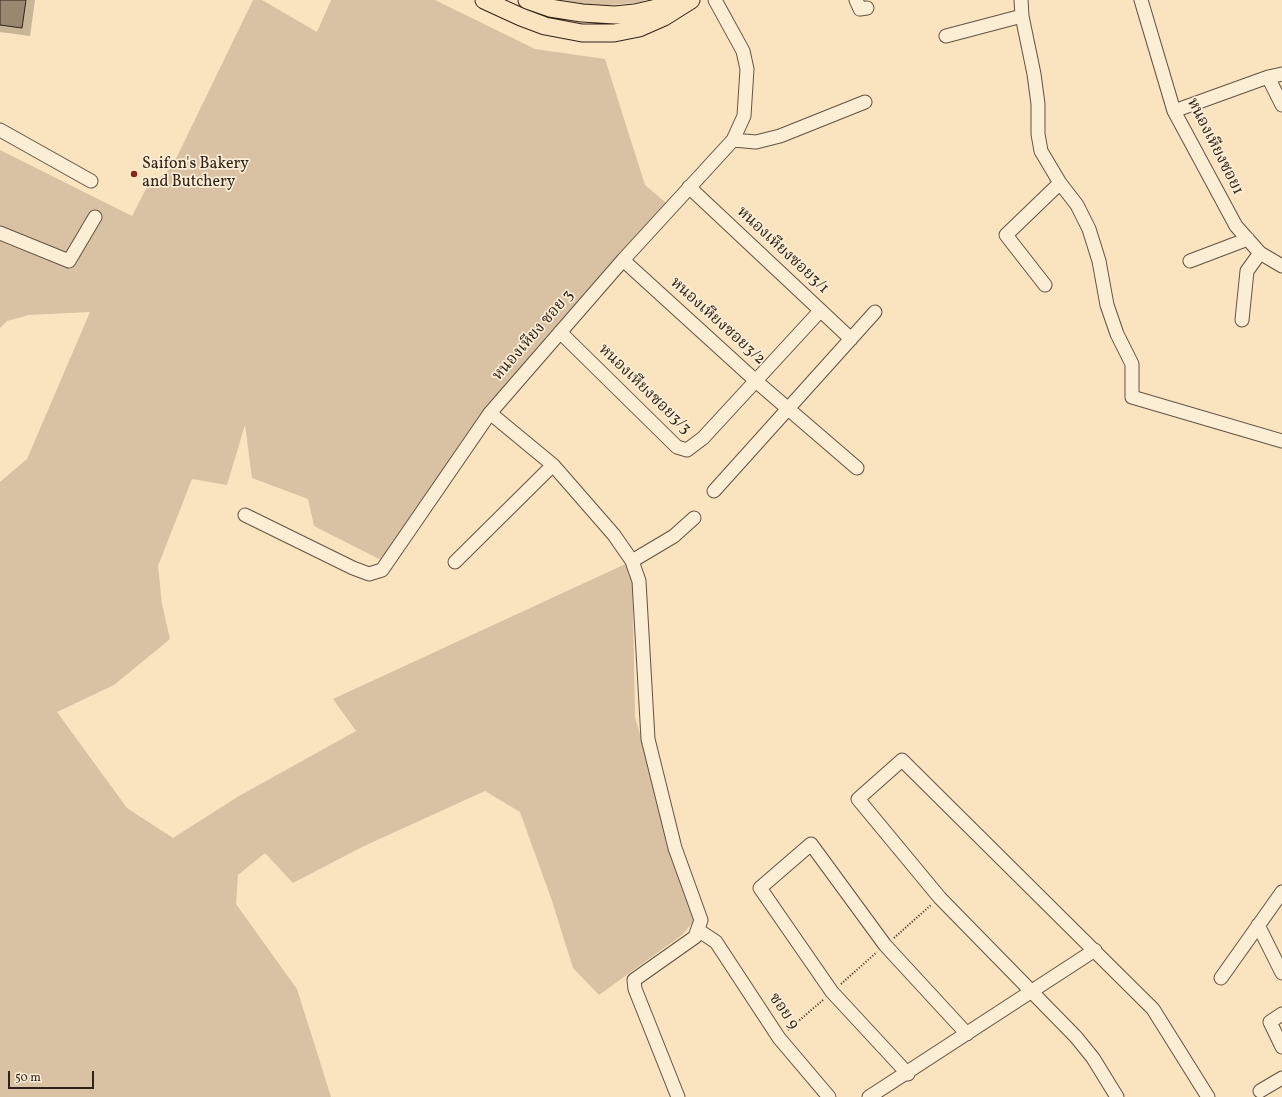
<!DOCTYPE html>
<html>
<head>
<meta charset="utf-8">
<style>
  body { margin:0 }
  #map { position:relative; width:1282px; height:1097px; overflow:hidden; background:#fae3bf; font-family:Vollkorn,serif }
  canvas { display:block }
  .scale { position:absolute; left:8px; top:1071px; width:86px; height:18px; box-sizing:border-box; border:2px solid #312318; border-top:0; padding-left:5px; font-size:12px; line-height:14px; white-space:nowrap; color:#312318; -webkit-text-stroke:3px #fcedd5; paint-order:stroke }
</style>
</head>
<body>
<div id="map">
<canvas width="1282" height="1097"></canvas>
<div class="scale">50 m</div>
</div>
<script>
const c = document.querySelector('canvas').getContext('2d');
c.lineJoin = 'round';
function paint(path, color) { c.fillStyle = color; c.fill(path, 'evenodd'); }
const toPath = rows => new Path2D(rows.map(r => 'M' + r).join(''));
function stroke(path, color, width, dash) { c.strokeStyle = color; c.lineWidth = width; c.lineCap = dash ? 'butt' : 'round'; c.setLineDash(dash || []); c.stroke(path); }
function label(font, color, halo, rows, align = 'center') {
  c.font = font + ' Vollkorn,"Noto Serif Thai",serif'; c.lineWidth = 3.5; c.setLineDash([]); c.textBaseline = 'middle'; c.strokeStyle = halo; c.fillStyle = color; for (const [text, x, y, turn = 0] of rows) {
    c.save(); c.translate(x, y); c.rotate((+turn || 0) * Math.PI / 180); c.textAlign = isNaN(turn) ? turn : align; if (halo) c.strokeText(text, 0, 0); c.fillText(text, 0, 0); c.restore();
  }
}
const green = toPath([
  [253,0,262,0,317,32,331,0,435,0,535,49,605,59,645,185,671,207,484,421,387,563,314,526,308,499,252,478,245,425,227,485,192,479,158,566,162,604,170,639,114,685,57,712,127,808,173,838,239,796,356,731,333,699,632,561,635,717,695,920,682,935,599,995,573,968,552,901,520,812,485,791,362,847,293,883,265,853,238,875,236,904,297,989,331,1097,0,1097,0,482,27,459,90,312,29,315,7,321,0,328,0,150,132,216,146,189,172,167],
  [551,0,646,0,636,3,594,6]
]);
const shadow = toPath([
  [0,0,35,0,30,36,0,32]
]);
const building = toPath([
  [0,0,26,0,22,28,0,25,0,0]
]);
const path = toPath([
  [894,938,931,905],
  [841,984,877,952],
  [788,1030,823,1000]
]);
const minor = toPath([
  [856,0,860,9,867,8],
  [1021,0,1022,16,1034,74,1038,104,1038,134,1041,151,1060,183,1077,205,1089,229,1099,261,1107,305,1117,334,1132,364,1132,397,1282,441],
  [1141,0,1174,111,1236,226,1260,253,1282,266],
  [946,36,1022,16],
  [1268,77,1282,105],
  [1174,111,1268,77,1282,74],
  [0,130,91,181],
  [733,140,756,142,780,136,865,102],
  [689,187,851,339],
  [0,233,69,261,95,217],
  [623,260,757,382,857,468],
  [1190,261,1248,239],
  [1045,285,1006,235,1060,183],
  [1242,320,1247,271,1260,253],
  [560,332,677,447,687,450,703,438,820,311],
  [490,413,553,465,614,535,632,561,639,581,648,739,675,848,701,920,695,937,634,980,635,989,678,1097],
  [714,491,875,312],
  [245,515,353,568,369,574,382,570,490,413,623,260,733,140,744,116,747,69,743,51,715,0],
  [632,561,674,536,694,518],
  [455,562,553,465],
  [1258,925,1282,973],
  [698,930,716,942,779,1038,829,1097],
  [1221,978,1282,892],
  [1282,1014,1270,1022,1282,1047],
  [908,1074,832,992,760,888,811,844,885,945,967,1034],
  [1260,1091,1282,1078],
  [869,1097,1095,950],
  [1117,1097,1093,1058,1076,1037,940,898,858,799,902,760,1153,1009,1208,1097]
]);
const major = toPath([
  [484,0,521,17,545,26,582,33,614,33,639,28,664,17,691,0],
  [527,0,550,8,582,13,615,15,635,13,674,4]
]);
const markers = [
  [134,174,4,"#8f2418"]
];
const streetNames = [
  ["หนองเหียงซอย1",1214,147,63],
  ["หนองเหียงซอย3/1",782,251,43],
  ["หนองเหียงซอย3/2",717,322,42],
  ["หนองเหียง ซอย 3",534,336,-49],
  ["หนองเหียงซอย3/3",644,390,44],
  ["ซอย 9",783,1012,55]
];
const poiNames = [
  ["Saifon's Bakery",142,165],
  ["and Butchery",142,183]
];
paint(green, '#d8c2a3');
paint(shadow, '#0003');
paint(building, '#9a876f');
stroke(building, '#312318', 1);
stroke(minor, '#635342', 15);
stroke(major, '#312318', 19);
stroke(path, '#312318', 2, [1, 2]);
stroke(minor, '#fcedd5', 13);
stroke(major, '#fae3bf', 17);
for (const [x, y, r, color] of markers) { const dot = new Path2D(); dot.arc(x, y, r, 0, 2 * Math.PI); c.fillStyle = color; c.fill(dot); stroke(dot, '#fcedd5', 1.5); }
label('16px', '#312318', '#fcedd5', streetNames);
label('16px', '#312318', '#fcedd5', poiNames, 'left');
</script>
</body>
</html>
